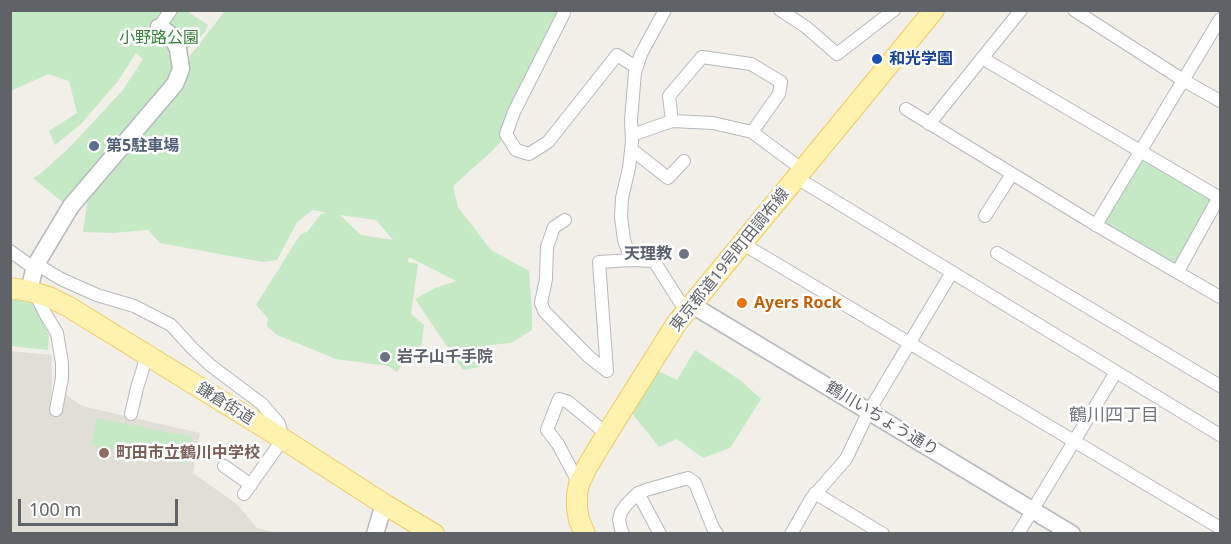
<!DOCTYPE html>
<html>
<head>
<meta charset="utf-8">
<style>
  body { margin:0 }
  #map { position:relative; width:1231px; height:544px; overflow:hidden; background:#f1efe8; font-family:"Noto Sans",sans-serif }
  canvas { display:block }
  .frame { position:absolute; inset:0; border:12px solid #5f6368; pointer-events:none }
  .scale { position:absolute; left:18px; top:499px; width:160px; height:27px; box-sizing:border-box; border:3px solid #5f6368; border-top:0; padding-left:8px; font-size:18px; line-height:21px; white-space:nowrap; color:#5f6368; -webkit-text-stroke:4px #fff; paint-order:stroke }
</style>
</head>
<body>
<div id="map">
<canvas width="1231" height="544"></canvas>
<div class="frame"></div>
<div class="scale">100 m</div>
</div>
<script>
const c = document.querySelector('canvas').getContext('2d');
c.lineJoin = 'round';
function paint(path, color) { c.fillStyle = color; c.fill(path, 'evenodd'); }
const toPath = rows => new Path2D(rows.map(r => 'M' + r).join(''));
function stroke(path, color, width, dash) { c.strokeStyle = color; c.lineWidth = width; c.lineCap = dash ? 'butt' : 'round'; c.setLineDash(dash || []); c.stroke(path); }
function label(font, color, halo, rows, align = 'center') {
  c.font = font + ' "Noto Sans","Noto Sans JP",sans-serif'; c.lineWidth = 5; c.setLineDash([]); c.textBaseline = 'middle'; c.strokeStyle = halo; c.fillStyle = color; for (const [text, x, y, turn = 0] of rows) {
    c.save(); c.translate(x, y); c.rotate((+turn || 0) * Math.PI / 180); c.textAlign = isNaN(turn) ? turn : align; if (halo) c.strokeText(text, 0, 0); c.fillText(text, 0, 0); c.restore();
  }
}
const education = toPath([
  [11,351,51,355,52,378,51,398,64,400,65,394,82,406,200,433,193,473,238,505,257,528,281,534,11,534]
]);
const green = toPath([
  [553,10,564,13,503,139,492,151,453,186,458,207,491,250,529,271,532,310,532,330,511,343,490,345,480,367,463,370,415,299,435,288,456,281,409,257,408,262,418,264,411,314,424,325,419,363,409,362,403,364,397,372,388,366,336,359,277,335,267,326,268,318,256,305,300,235,308,231,321,214,328,213,313,210,297,222,277,260,263,262,160,243,148,230,112,233,83,232,88,197,180,89,189,71,189,57,225,11],
  [340,215,376,220,393,240,361,235],
  [10,11,187,11,208,25,205,32,192,46,184,49,186,68,73,211,33,178,41,173,68,149,122,91,143,59,136,53,118,81,82,123,55,145,49,131,77,113,69,81,48,74,11,91],
  [1144,157,1211,197,1211,203,1176,262,1170,265,1105,223,1103,218,1139,159],
  [11,299,33,303,49,335,48,350,11,346],
  [695,350,740,380,761,399,730,448,703,458,677,439,659,447,630,411,656,370,677,380],
  [97,418,192,437,186,464,91,445]
]);
const street = toPath([
  [665,10,641,54,635,72,631,120,632,142,629,168,622,198,621,217,624,240,631,260,654,261,680,302,692,305],
  [780,10,806,27,837,54,894,10],
  [1074,10,1183,80,1220,101],
  [564,13,514,112,506,134,516,150,529,154,548,142,617,55,636,67],
  [159,27,171,10],
  [982,58,1220,198],
  [906,109,1096,225,1220,297],
  [672,121,669,96,702,57,751,64,781,82,779,94,752,132],
  [929,124,1021,10],
  [632,135,672,121,713,123,752,132,803,170],
  [631,149,668,178,684,161],
  [797,178,1220,435],
  [985,216,1012,174],
  [565,220,554,227,547,247,546,279,541,303,544,311,588,356,607,371,599,262,631,260],
  [1096,225,1220,19],
  [743,244,1220,528],
  [10,251,28,264,43,268,61,279,97,295,134,306,171,325,192,348,210,365,262,404,279,424,283,439,244,494],
  [997,253,1220,386],
  [1178,271,1219,197],
  [35,293,46,315,57,333,62,363,62,378,56,410],
  [131,414,137,388,147,355],
  [224,466,251,485],
  [579,484,558,444,547,430,559,399,568,402,607,434],
  [638,493,660,534],
  [815,493,883,534],
  [623,534,621,529,619,520,621,512,626,505,638,493,646,490,688,478,695,483,713,528,717,534],
  [791,534,811,499,846,459,869,411,952,272],
  [1018,534,1116,372]
]);
const secondary = toPath([
  [29,291,35,266,71,206,175,84,181,69,178,49,174,41,168,33,159,27],
  [692,305,1072,534],
  [375,534,384,504]
]);
const primary = toPath([
  [10,288,29,291,49,297,69,307,283,439,384,504,434,534],
  [585,534,579,520,577,508,577,495,579,484,587,467,607,434,676,324,934,10]
]);
const markers = [
  [877,59,6,"#1a4fb4"],
  [94,146,6,"#5c6f8a"],
  [684,254,6,"#6b7280"],
  [742,303,6,"#e8710a"],
  [385,357,6,"#6b7280"],
  [104,453,6,"#8d6e63"]
];
const parkNames = [
  ["小野路公園",159,38]
];
const transitNames = [
  ["和光学園",889,59]
];
const serviceNames = [
  ["第5駐車場",106,146]
];
const worshipNames = [
  ["天理教",672,254],
  ["岩子山千手院",397,357,"left"]
];
const streetNames = [
  ["東京都道19号町田調布線",730,260,-51],
  ["鎌倉街道",225,404,32],
  ["鶴川いちょう通り",882,419,31]
];
const foodNames = [
  ["Ayers Rock",754,303]
];
const educationNames = [
  ["町田市立鶴川中学校",116,453]
];
const neighbourhoodNames = [
  ["鶴川四丁目",1114,416]
];
paint(education, '#e1ded6');
paint(green, '#c5e8c5');
stroke(street, '#b5b8bc', 14);
stroke(secondary, '#b6babf', 19);
stroke(primary, '#f2c960', 22);
stroke(street, '#fff', 12);
stroke(secondary, '#fff', 16);
stroke(primary, '#fff2af', 20);
for (const [x, y, r, color] of markers) { const dot = new Path2D(); dot.arc(x, y, r, 0, 2 * Math.PI); c.fillStyle = color; c.fill(dot); stroke(dot, '#fff', 2); }
label('16px', '#348238', '#fff', parkNames);
label('bold 16px', '#164399', '#fff', transitNames, 'left');
label('bold 16px', '#4e5e75', '#fff', serviceNames, 'left');
label('bold 16px', '#5b616d', '#fff', worshipNames, 'right');
label('16px', '#5f6368', '#fff', streetNames);
label('bold 16px', '#c56008', '#fff', foodNames, 'left');
label('bold 16px', '#785e54', '#fff', educationNames, 'left');
label('18px', '#70757a', '#fff', neighbourhoodNames);
</script>
</body>
</html>
